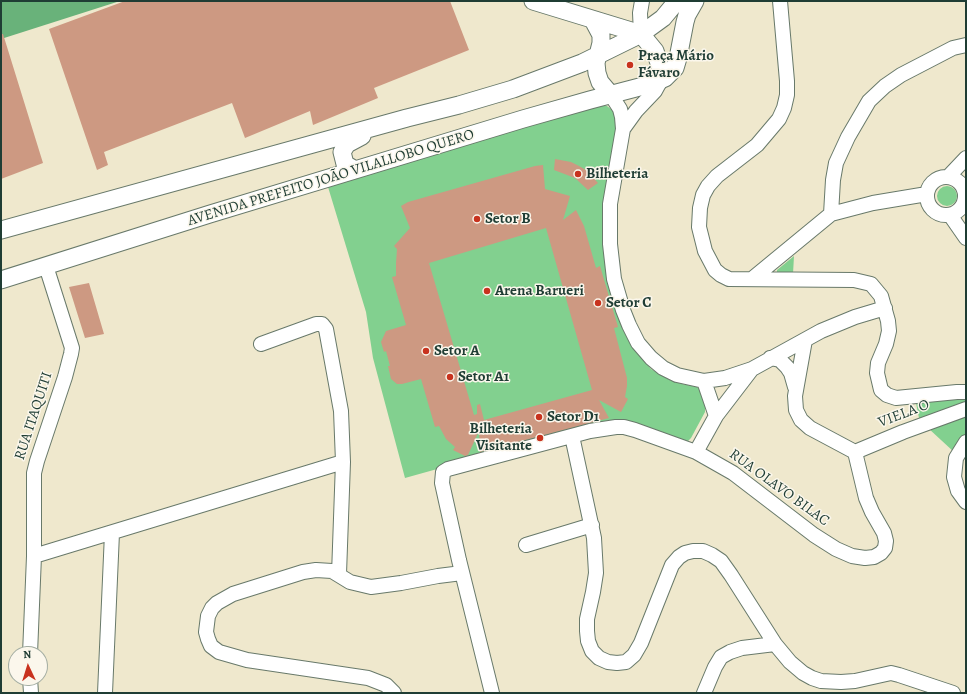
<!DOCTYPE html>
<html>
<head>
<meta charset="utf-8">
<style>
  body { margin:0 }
  #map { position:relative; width:967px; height:694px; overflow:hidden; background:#efe8cd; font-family:Alegreya,serif }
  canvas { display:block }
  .frame { position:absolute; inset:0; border:2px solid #1f3d34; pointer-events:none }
  .north { position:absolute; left:8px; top:646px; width:40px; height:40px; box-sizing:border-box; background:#fbf7ec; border:1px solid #a3ada2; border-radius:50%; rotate:356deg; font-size:11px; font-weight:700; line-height:16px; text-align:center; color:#1f3d34 }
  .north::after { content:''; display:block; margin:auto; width:14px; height:18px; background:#c8321e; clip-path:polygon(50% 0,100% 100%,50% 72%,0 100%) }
</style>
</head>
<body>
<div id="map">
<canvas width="967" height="694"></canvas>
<div class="frame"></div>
<div class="north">N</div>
</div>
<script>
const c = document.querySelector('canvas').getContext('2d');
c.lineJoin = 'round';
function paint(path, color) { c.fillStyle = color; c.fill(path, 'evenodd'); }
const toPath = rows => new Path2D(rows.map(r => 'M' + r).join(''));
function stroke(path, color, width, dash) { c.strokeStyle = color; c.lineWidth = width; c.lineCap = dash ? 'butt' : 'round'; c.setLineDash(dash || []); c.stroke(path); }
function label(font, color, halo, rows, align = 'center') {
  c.font = font + ' Alegreya,serif'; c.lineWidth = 3; c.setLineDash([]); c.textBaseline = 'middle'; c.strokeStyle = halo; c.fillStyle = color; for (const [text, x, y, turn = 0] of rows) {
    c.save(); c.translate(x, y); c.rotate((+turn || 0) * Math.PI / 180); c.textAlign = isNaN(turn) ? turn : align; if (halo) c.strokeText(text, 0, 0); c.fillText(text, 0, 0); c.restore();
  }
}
const green = toPath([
  [597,105,607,106,611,109,619,119,607,214,633,347,651,369,670,380,682,384,697,387,703,392,705,399,705,412,691,438,688,441,591,426,405,478,373,358,366,312,328,187],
  '937 196a10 10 0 1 1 20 0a10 10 0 1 1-20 0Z',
  [794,256,793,274,777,274,777,270],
  [966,396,966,407,920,423,916,403],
  [966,412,966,435,954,452,928,428]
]);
const forest = toPath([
  [1,1,120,1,1,39]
]);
const building = toPath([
  [125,1,450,1,469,50,374,88,378,98,313,125,310,111,245,138,232,103,104,152,108,165,97,170,49,29],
  [1,34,3,34,43,163,1,179],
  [555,159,571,162,579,166,586,170,598,183,588,190,575,178,554,170],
  [543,165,545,189,570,196,563,220,576,210,584,226,596,268,600,266,618,327,614,328,627,378,627,386,625,397,628,399,621,412,599,400,609,418,480,452,479,431,468,455,465,456,453,450,455,447,446,439,439,426,435,427,421,379,402,384,397,384,391,379,388,366,390,366,386,351,384,352,381,342,386,331,406,325,392,277,396,276,396,263,397,249,394,246,410,228,401,206,408,202,535,166],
  [546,228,592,390,484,420,480,404,477,405,477,414,474,415,429,263],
  [89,283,104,334,85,338,69,287]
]);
const minor = toPath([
  [780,1,787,81,787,95,784,108,779,119,757,145,717,176,708,186,703,195,700,208,699,227,705,251,715,270,721,275,729,279,854,280,871,284,881,296,888,321,889,331,886,344,878,363,877,373,881,390,887,395,896,398,957,392,966,392],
  [641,34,640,13,642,1],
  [611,95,620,109,622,117,623,129,610,204,610,244,614,279,623,310,629,325,638,343,651,358,663,368,677,375,704,381,725,378,752,369],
  [623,129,636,111,655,91,661,80],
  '927 196a19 19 0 1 1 38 0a19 19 0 1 1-38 0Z',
  [948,177,966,158],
  [831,214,833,180,836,163,848,137,869,101,885,86,901,75,953,48,966,45],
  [950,215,966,238],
  [752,279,831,214,873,203,927,194],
  [261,344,316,324,322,324,326,329,341,411,343,462,339,574],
  [770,358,780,360,787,367,791,373,795,387],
  [704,381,716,416],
  [572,436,594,538,596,573,593,592,587,619,587,631,588,641,592,651,599,658,608,662,617,663,626,662,634,655,641,643,672,565,679,557,685,553,693,551,703,551,712,555,721,561,731,575,775,644,790,662,803,673,812,678,821,681,841,682,855,681,891,673,899,675,953,693],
  [966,442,956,458,954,477,958,491,966,502],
  [696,452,716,416,752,369,821,331,855,317,885,308],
  [855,452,903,432,966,409],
  [526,545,592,525],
  [34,556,343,462],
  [30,654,34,556,34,473,37,461,65,377,71,354,72,348,46,266],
  [30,678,31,693],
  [105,693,112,533],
  [394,693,386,685,368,678,247,660,219,652,211,646,208,639,206,632,208,616,212,608,217,603,233,594,303,572,316,570,332,571,350,582,371,587,401,583,438,576,462,573],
  [492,693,459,560,442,483,443,472,448,469,590,431,616,427,624,427,635,430,696,452,733,473,814,535,836,549,852,556,865,558,874,557,881,553,885,548,886,541,884,533,872,512,866,498,855,452,810,428,801,420,796,410,795,396,805,340],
  [704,693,715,667,721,657,730,652,742,648,775,644]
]);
const major = toPath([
  [533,1,641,34],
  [593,20,601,35,601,43,596,63,597,73,600,82,611,95],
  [641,34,655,51,661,69,661,80],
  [355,170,345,164,342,152,347,144,362,136],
  [1,230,407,118,459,105,513,89,582,63,641,34,663,18,677,1],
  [1,280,210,214,523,119,590,100,651,84,665,78,675,68,678,58,685,22,687,15,695,1]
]);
const markers = [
  [630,65,4,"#c8321e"],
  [578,174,4,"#c8321e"],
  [477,219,4,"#c8321e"],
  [487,291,4,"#c8321e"],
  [598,303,4,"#c8321e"],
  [426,351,4,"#c8321e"],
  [450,377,4,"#c8321e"],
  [539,417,4,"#c8321e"],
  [540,438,4,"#c8321e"]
];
const poiNames = [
  ["Praça Mário",638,56],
  ["Fávaro",638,73],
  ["Bilheteria",586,174],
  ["Setor B",485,219],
  ["Arena Barueri",495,291],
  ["Setor C",606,303],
  ["Setor A",434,351],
  ["Setor A1",458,377],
  ["Setor D1",547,417],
  ["Bilheteria",532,429,"right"],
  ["Visitante",532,446,"right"]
];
const streetNames = [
  ["AVENIDA PREFEITO JOÃO VILALLOBO QUERO",331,178,-17],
  ["VIELA O",904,414,-21],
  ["RUA ITAQUITI",34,416,-72],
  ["RUA OLAVO BILAC",779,488,36]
];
paint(green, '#82d08f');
paint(forest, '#69b27a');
paint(building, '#cd9982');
stroke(minor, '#68796a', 16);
stroke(major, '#68796a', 19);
stroke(minor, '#fff', 14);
stroke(major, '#fff', 17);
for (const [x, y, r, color] of markers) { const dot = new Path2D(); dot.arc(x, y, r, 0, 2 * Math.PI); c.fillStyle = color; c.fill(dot); stroke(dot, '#fbf7ec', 1.5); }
label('bold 15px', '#1f3d34', '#fbf7ec', poiNames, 'left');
label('15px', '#1f3d34', '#fbf7ec', streetNames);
</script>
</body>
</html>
